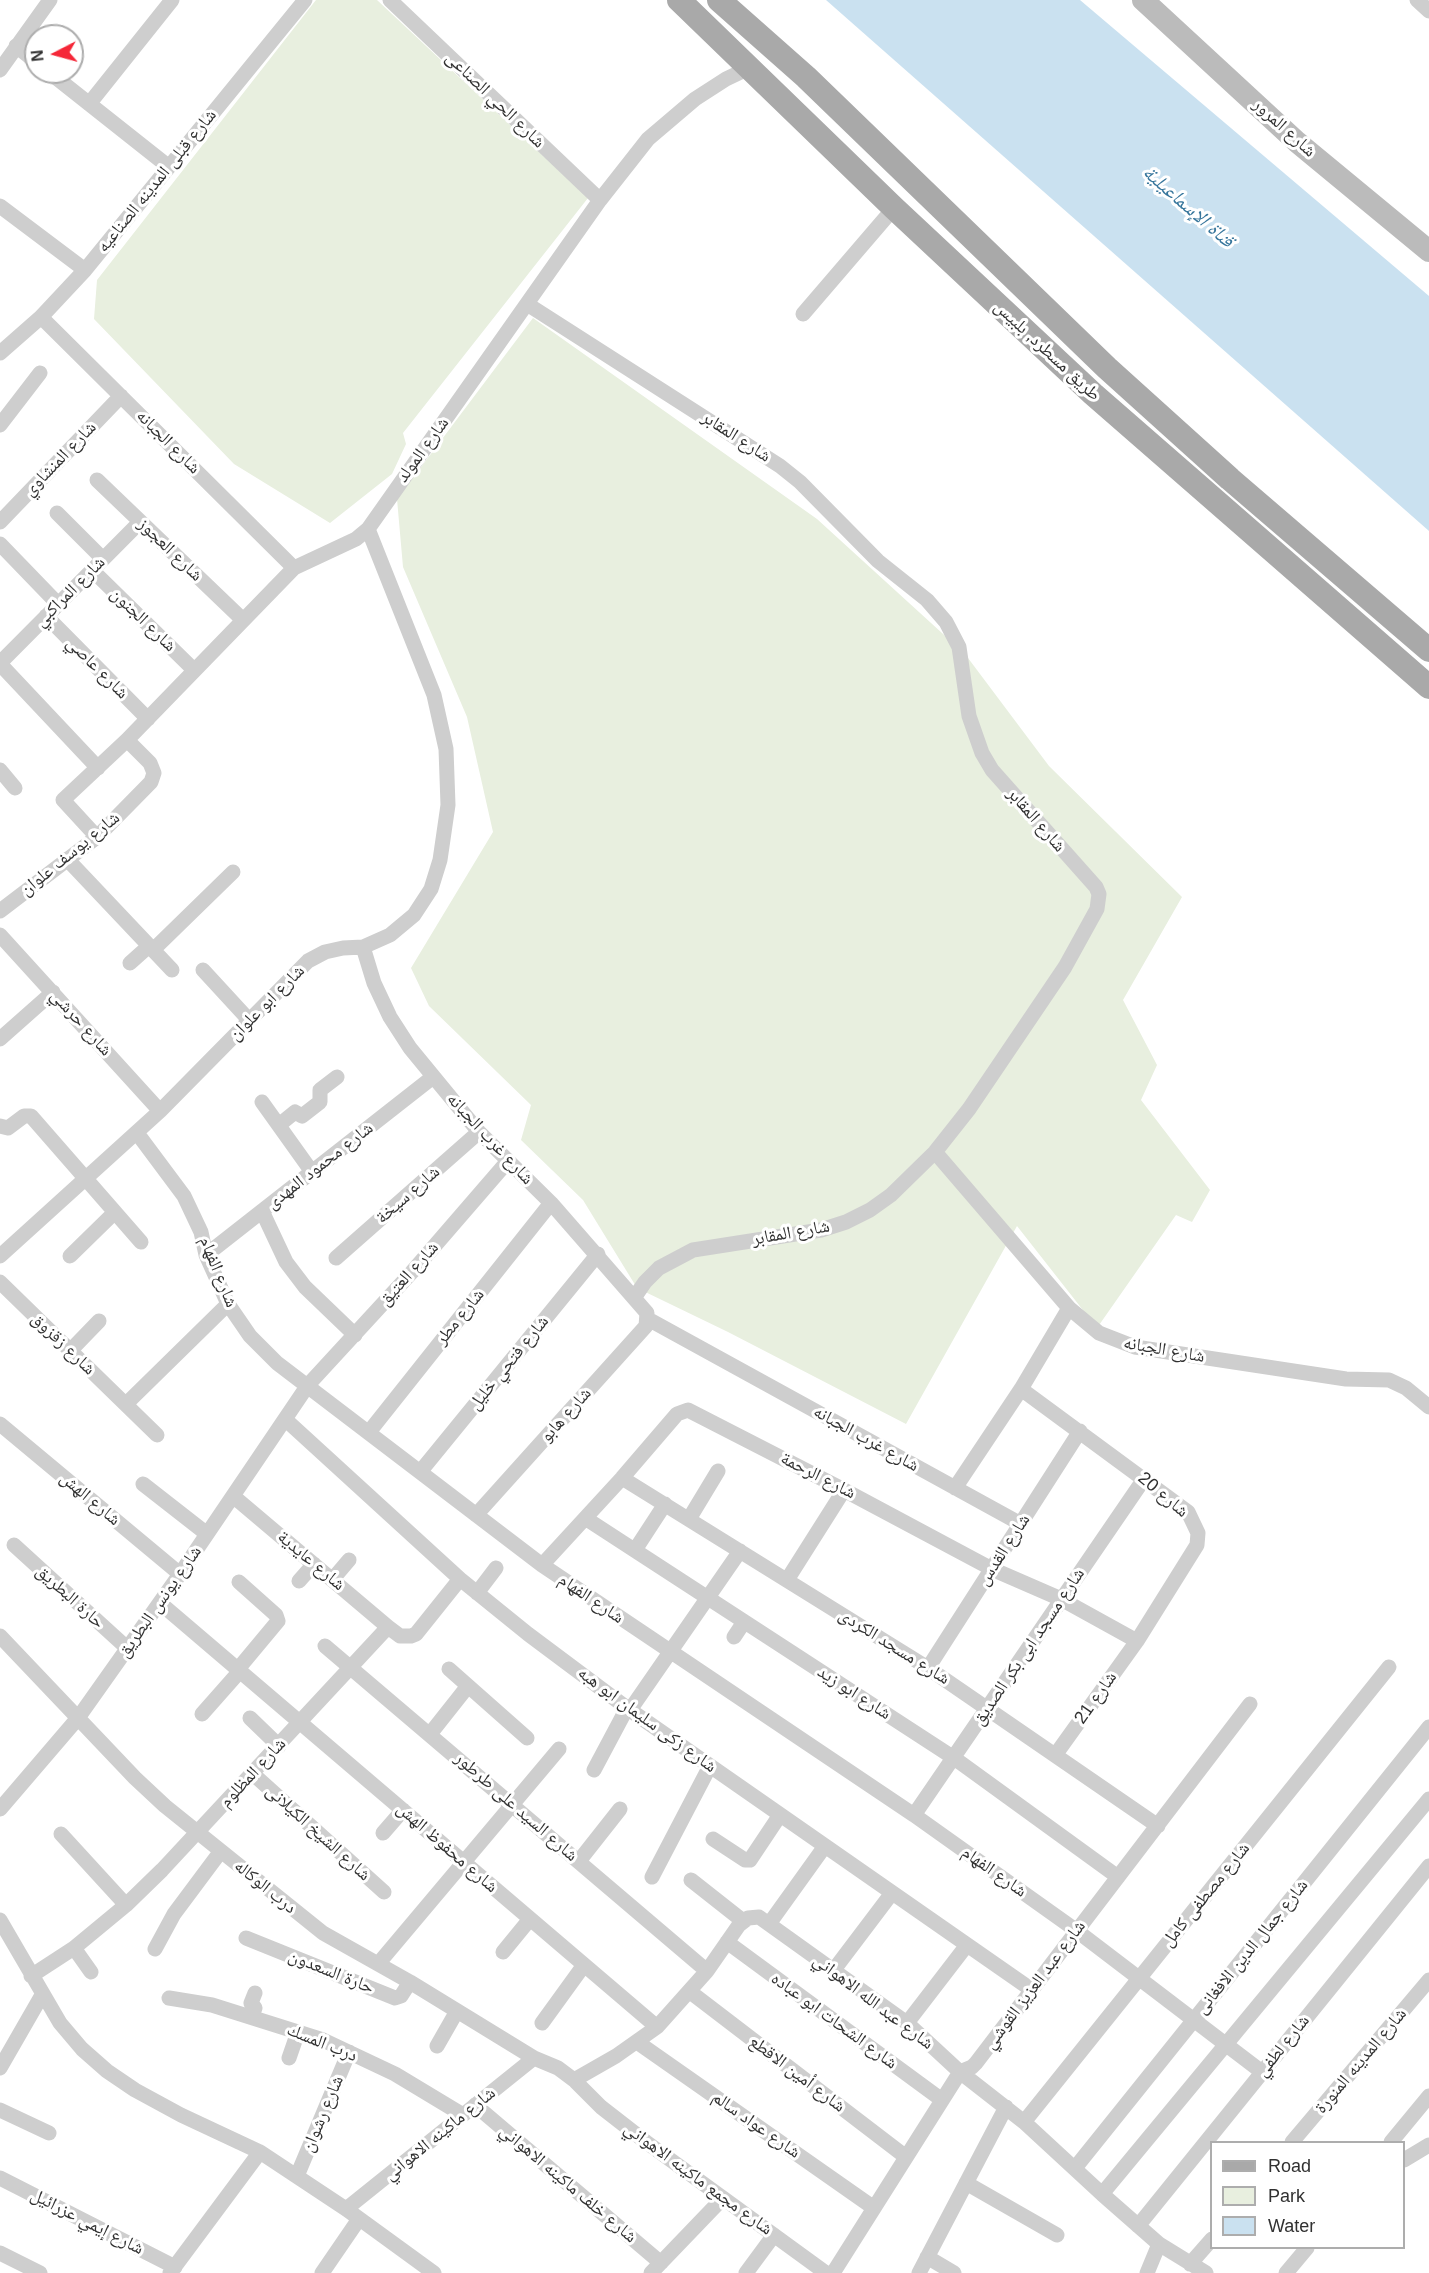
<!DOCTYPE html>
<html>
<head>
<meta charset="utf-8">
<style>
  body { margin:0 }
  #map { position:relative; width:1429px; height:2273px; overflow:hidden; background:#fff; font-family:Arial,sans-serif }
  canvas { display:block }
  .legend { position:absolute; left:1210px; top:2141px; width:195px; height:108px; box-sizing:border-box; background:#fff; border:2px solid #adadad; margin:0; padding:8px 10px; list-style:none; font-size:18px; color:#313131 }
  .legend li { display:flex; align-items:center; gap:12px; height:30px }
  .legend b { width:30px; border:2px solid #adadad }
  .north { position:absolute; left:24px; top:24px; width:60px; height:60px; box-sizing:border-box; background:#fff; border:2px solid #adadad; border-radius:50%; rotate:264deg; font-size:16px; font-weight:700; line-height:24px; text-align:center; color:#313131 }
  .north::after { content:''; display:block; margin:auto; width:21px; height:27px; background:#f52738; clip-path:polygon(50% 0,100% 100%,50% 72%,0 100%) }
</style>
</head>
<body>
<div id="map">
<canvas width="1429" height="2273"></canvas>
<ul class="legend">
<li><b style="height:8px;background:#a9a9a9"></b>Road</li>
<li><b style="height:16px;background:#e8efdf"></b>Park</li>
<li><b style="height:16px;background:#cae1f0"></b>Water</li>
</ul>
<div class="north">N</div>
</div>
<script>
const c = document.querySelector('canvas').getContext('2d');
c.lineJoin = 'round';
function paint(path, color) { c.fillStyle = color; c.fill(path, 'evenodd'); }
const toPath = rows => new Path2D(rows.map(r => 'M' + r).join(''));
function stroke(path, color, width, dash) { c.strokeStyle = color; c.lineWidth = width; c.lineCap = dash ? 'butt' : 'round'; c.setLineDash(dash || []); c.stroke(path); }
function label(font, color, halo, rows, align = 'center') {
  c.font = font + ' Arial,"Noto Naskh Arabic",sans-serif'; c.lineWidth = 6; c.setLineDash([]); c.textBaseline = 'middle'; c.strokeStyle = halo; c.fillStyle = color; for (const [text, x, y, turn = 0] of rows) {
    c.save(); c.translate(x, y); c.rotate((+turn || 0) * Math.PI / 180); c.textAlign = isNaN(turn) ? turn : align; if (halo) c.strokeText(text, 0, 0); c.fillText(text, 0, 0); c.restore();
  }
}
const green = toPath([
  [316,0,377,0,588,198,403,433,406,444,392,474,330,523,234,464,94,319,97,280],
  [533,318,817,519,965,654,1049,766,1182,897,1123,1000,1157,1065,1141,1100,1210,1190,1192,1222,1176,1215,1097,1328,1017,1226,906,1424,728,1332,637,1288,583,1200,521,1140,531,1105,429,1006,411,968,493,832,467,717,403,567,397,499]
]);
const water = toPath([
  [826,0,1080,0,1429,296,1429,531]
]);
const street = toPath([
  [390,0,600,200],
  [1417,0,1429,11],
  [16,46,36,62],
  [0,70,50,0],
  [49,72,169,167],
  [89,104,172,0],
  [0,206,85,270],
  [527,304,780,466,800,482,878,561,927,600,946,622,959,647,969,716,982,753,992,770,1096,887,1099,894,1097,909,1065,967,969,1109,935,1152,891,1195,870,1210,846,1222,821,1230,693,1250,659,1268,645,1282,634,1298],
  [803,314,894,208],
  [41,317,294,568],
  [0,353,41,317,85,270,305,0],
  [0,425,40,373],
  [97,480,243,620],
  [57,513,103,559],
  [0,522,121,396],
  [0,544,58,604],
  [92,570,194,670],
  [46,616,148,719],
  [0,663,140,522],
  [0,664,98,768],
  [0,770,15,788],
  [97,837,63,800,127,740,294,568,356,539,368,529,600,200,648,139,695,99,726,79,749,68],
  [67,859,172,970],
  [0,911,97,837,151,782,154,773,150,763,127,740],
  [0,935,160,1111],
  [363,947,374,983,390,1017,410,1048,479,1132,551,1203,647,1313,646,1326,476,1515],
  [153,950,233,872],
  [130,963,149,946],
  [203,970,249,1020],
  [0,1039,53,992],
  [262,1102,312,1172],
  [279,1125,295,1112,302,1116,320,1102,320,1090,337,1077],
  [0,1126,8,1128,24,1116,31,1116,141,1242],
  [137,1133,184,1196,201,1232,206,1255,228,1304,250,1336,277,1363,542,1565,914,1815,1077,1931,1262,2072],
  [935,1152,1069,1308,1099,1333,1135,1347,1346,1379,1389,1380,1406,1388,1429,1407],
  [262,1211,286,1262,305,1287,355,1335],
  [206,1255,433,1077],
  [0,1256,160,1111,308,961,325,952,343,948,363,947,390,935,414,915,431,889,440,860,448,805,446,749,434,695,368,529],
  [70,1256,115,1212],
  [336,1258,479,1132],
  [0,1282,157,1435],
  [648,1319,1021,1524],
  [70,1351,99,1321],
  [1021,1389,1188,1512,1198,1533,1197,1545,1137,1641,1056,1754],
  [126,1404,228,1304],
  [286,1420,460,1579,528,1634,627,1708,1032,1990],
  [0,1424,180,1574],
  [369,1432,551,1203],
  [420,1472,598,1254],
  [622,1478,928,1668,1158,1826],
  [143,1484,207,1534],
  [955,1488,1021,1389,1069,1308],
  [233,1496,388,1627],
  [585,1518,954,1758,1118,1877],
  [689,1519,718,1471],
  [14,1545,127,1648],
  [635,1550,665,1504],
  [542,1565,622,1478,677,1414,688,1410,844,1490,992,1569,1061,1599,1137,1641],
  [332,1580,349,1560],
  [787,1580,844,1490],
  [299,1581,314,1564],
  [477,1593,496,1568],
  [160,1603,657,2027],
  [0,1636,135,1778,165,1806,323,1933,410,1982,534,2058,558,2068,574,2080,601,2107,646,2142,826,2273],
  [734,1637,744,1622],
  [325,1646,707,1971],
  [928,1668,1080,1431],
  [238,1669,278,1621,276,1615,239,1582],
  [449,1669,527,1738],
  [630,1710,740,1551],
  [202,1714,240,1671],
  [250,1718,279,1746],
  [430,1734,468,1686],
  [594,1770,627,1708],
  [253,1774,384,1892],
  [0,1809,78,1718,180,1574,308,1385,412,1272,508,1161],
  [914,1815,1144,1479],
  [383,1833,403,1810],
  [61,1834,126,1905],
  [713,1839,745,1860,750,1860,780,1815],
  [579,1861,620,1809],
  [652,1877,710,1766],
  [691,1880,743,1921],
  [0,1920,60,2023,82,2049,107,2071,135,2090,181,2115,260,2152,346,2209,434,2273],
  [769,1924,825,1846],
  [246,1938,395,1998,401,1996,410,1982],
  [727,1942,942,2100],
  [74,1948,91,1972],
  [155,1949,174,1914,221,1851],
  [503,1952,530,1919],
  [378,1964,559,1749],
  [833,1971,892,1893],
  [31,1976,74,1948,126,1905,162,1870,388,1627,400,1636,411,1636,416,1634,460,1579],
  [689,1991,906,2157],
  [169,1998,212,2005,323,2040,395,2074,463,2115],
  [252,2017,255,2008,251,2003,255,1993],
  [542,2023,584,1965],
  [907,2023,967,1945],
  [637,2042,874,2208],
  [437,2046,457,2011],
  [289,2058,298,2032],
  [0,2068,42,1995],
  [574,2080,616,2056,657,2027,707,1971,739,1925,748,1918,759,1917,907,2023,960,2072,1024,2122,1102,2194,1159,2244,1206,2273],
  [475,2105,661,2263],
  [0,2110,49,2133],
  [1024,2122,1389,1667],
  [1292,2142,1429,1980],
  [1391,2142,1429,2096],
  [1404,2160,1429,2145],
  [1075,2168,1429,1727],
  [297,2176,349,2052],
  [0,2178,175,2267],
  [966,2183,1057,2235],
  [1102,2194,1429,1799],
  [346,2209,534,2058],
  [1138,2226,1429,1866],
  [0,2253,40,2273],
  [927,2257,954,2273],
  [1190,2264,1212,2239],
  [170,2273,260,2152],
  [322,2273,359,2219],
  [651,2273,723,2198],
  [746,2273,774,2235],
  [833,2273,960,2072,972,2067,976,2063,1250,1704],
  [919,2273,1006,2107],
  [1147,2273,1159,2244],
  [1286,2273,1307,2248]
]);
const secondary = toPath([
  [1143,0,1297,142,1429,251]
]);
const primary = toPath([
  [679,0,894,208,1093,394,1429,687],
  [719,0,806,77,1107,368,1230,479,1429,650]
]);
const streetNames = [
  ["شارع الحي الصناعى",495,100,44],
  ["شارع المرور",1284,128,42],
  ["شارع قبلى المدينه الصناعيه",157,181,-51],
  ["طريق مسطرد, بلبيس",1047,351,43],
  ["شارع المقابر",736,437,33],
  ["شارع الجبانه",168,442,45],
  ["شارع المولد",423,450,-54],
  ["شارع المنشاوي",60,459,-46],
  ["شارع العجوز",170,550,44],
  ["شارع المراكبي",70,592,-45],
  ["شارع الجنون",143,620,44],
  ["شارع عاصي",97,668,45],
  ["شارع المقابر",1036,820,49],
  ["شارع يوسف علوان",70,854,-39],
  ["شارع ابو علوان",267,1003,-45],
  ["شارع حرشي",81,1023,48],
  ["شارع غرب الجبانه",490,1139,47],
  ["شارع محمود المهدى",320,1166,-38],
  ["شارع سيخة",408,1195,-41],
  ["شارع المقابر",791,1233,-10],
  ["شارع الفهام",218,1272,68],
  ["شارع العتيق",409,1274,-48],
  ["شارع مطر",460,1317,-51],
  ["شارع زقزوق",63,1344,44],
  ["شارع الجبانه",1164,1350,10],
  ["شارع فتحي خليل",509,1363,-51],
  ["شارع هابو",566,1415,-48],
  ["شارع غرب الجبانه",866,1439,29],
  ["شارع الرحمة",818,1476,27],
  ["شارع 20",1163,1495,40],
  ["شارع الهش",90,1499,40],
  ["شارع القدس",1004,1550,-57],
  ["شارع عايدية",311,1561,40],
  ["حارة البطريق",70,1597,42],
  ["شارع الفهام",591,1599,34],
  ["شارع يونس البطريق",160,1602,-55],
  ["شارع مسجد الكردى",894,1647,32],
  ["شارع مسجد ابى بكر الصديق",1029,1647,-56],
  ["شارع ابو زيد",854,1693,33],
  ["شارع 21",1096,1698,-55],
  ["شارع زكى سليمان ابو هبه",647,1720,36],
  ["شارع المظلوم",253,1773,-47],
  ["شارع السيد على طرطور",516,1807,41],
  ["شارع الشيخ الكيلانى",318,1833,42],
  ["شارع محفوظ الهش",447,1848,41],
  ["شارع الفهام",994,1872,35],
  ["درب الوكاله",265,1887,39],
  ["شارع مصطفى كامل",1206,1895,-51],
  ["شارع جمال الدين الافغانى",1252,1947,-51],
  ["حارة السعدون",331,1972,22],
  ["شارع عبد العزيز القوشي",1035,1985,-53],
  ["شارع عبد الله الاهواني",873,2002,37],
  ["شارع الشحات ابو عباده",834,2021,36],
  ["درب المسك",322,2043,22],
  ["شارع لطفي",1283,2046,-51],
  ["شارع المدينه المنورة",1361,2061,-50],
  ["شارع أمين الاقطع",797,2074,37],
  ["شارع رشوان",323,2114,-67],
  ["شارع عواد سالم",756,2125,35],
  ["شارع ماكينه الاهواني",440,2134,-39],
  ["شارع مجمع ماكينه الاهواني",698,2179,36],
  ["شارع خلف ماكينه الاهواني",568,2184,40],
  ["شارع إيمي عزرائيل",87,2222,27]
];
const waterNames = [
  ["قناة الإسماعيلية",1188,207,41]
];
paint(green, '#e8efdf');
paint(water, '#cae1f0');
stroke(street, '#cecece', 15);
stroke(secondary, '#bbb', 22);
stroke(primary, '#a9a9a9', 24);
label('18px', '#313131', '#fff', streetNames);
label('italic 20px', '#37769c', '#fff', waterNames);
</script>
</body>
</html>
